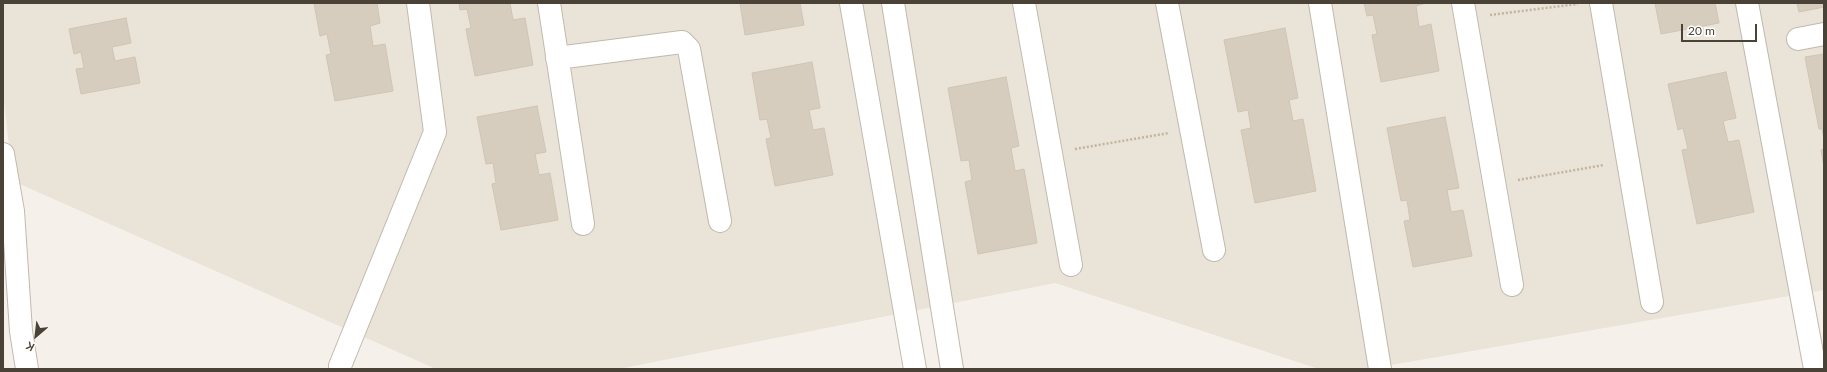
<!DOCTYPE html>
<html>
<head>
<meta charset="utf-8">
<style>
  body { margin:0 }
  #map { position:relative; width:1827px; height:372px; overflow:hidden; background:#f5f1ea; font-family:Lato,sans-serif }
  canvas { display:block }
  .frame { position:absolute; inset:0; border:4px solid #4a4237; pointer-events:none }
  .north { position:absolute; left:16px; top:316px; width:40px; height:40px; -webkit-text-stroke:3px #fff; paint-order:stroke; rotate:208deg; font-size:11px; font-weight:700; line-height:16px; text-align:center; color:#4a4237 }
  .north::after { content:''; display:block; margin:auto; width:14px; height:18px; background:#4a4237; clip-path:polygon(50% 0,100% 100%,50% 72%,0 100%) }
  .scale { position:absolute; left:1681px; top:24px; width:76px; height:18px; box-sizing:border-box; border:2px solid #4a4237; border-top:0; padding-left:5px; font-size:12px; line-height:14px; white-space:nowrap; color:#4a4237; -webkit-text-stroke:3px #fff; paint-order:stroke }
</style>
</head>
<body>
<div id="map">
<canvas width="1827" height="372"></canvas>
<div class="frame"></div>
<div class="north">K</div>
<div class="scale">20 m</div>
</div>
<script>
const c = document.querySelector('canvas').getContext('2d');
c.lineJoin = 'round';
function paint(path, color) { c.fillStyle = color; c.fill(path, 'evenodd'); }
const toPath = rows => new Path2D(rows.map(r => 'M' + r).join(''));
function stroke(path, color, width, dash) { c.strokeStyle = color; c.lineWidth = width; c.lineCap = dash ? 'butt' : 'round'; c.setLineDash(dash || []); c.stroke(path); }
const residential = toPath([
  [3,3,1824,3,1824,290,1368,369,1319,369,1055,283,618,369,436,369,13,181,3,92]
]);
const building = toPath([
  [314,3,377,3,380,23,370,26,373,46,385,44,393,91,335,101,326,55,331,54,327,34,320,36,314,3],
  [459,3,510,3,513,20,525,18,533,65,475,76,466,29,471,28,467,9,460,10,459,3],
  [740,3,800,3,804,25,745,35,740,3],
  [1364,3,1426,3,1416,6,1419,27,1431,24,1439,71,1381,82,1372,35,1377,34,1373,15,1367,16,1364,3],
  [1655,3,1715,3,1719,23,1661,34,1655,3],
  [1797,3,1824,3,1824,7,1799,12,1797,3],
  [126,18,131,43,112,47,115,61,135,57,140,83,81,94,76,69,84,68,81,52,74,54,69,29,126,18],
  [1285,28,1298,98,1289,100,1293,121,1303,119,1316,191,1255,203,1241,130,1251,128,1248,110,1238,112,1224,40,1285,28],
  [1824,54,1824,139,1822,129,1819,129,1805,57,1824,54],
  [812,62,820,108,809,110,813,130,824,128,833,175,775,186,766,139,771,138,767,119,760,120,752,73,812,62],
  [1726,72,1736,118,1723,121,1728,142,1739,140,1754,212,1697,224,1682,150,1688,149,1683,128,1678,130,1668,84,1726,72],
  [1006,77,1019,146,1011,148,1015,171,1024,169,1037,243,978,254,965,182,972,180,969,160,961,161,948,88,1006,77],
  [537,106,546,152,535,154,539,175,550,173,558,220,501,230,492,184,496,183,493,163,486,164,477,117,537,106],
  [1445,117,1459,188,1447,190,1451,212,1463,210,1472,256,1413,267,1404,221,1410,220,1407,200,1401,201,1387,128,1445,117],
  [1824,149,1824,167,1821,150,1824,149]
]);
const path = toPath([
  [1490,15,1578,4],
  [1075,149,1169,133],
  [1518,180,1604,165]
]);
const minor = toPath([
  [549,3,583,224],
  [851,3,915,369],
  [893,3,952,369],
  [1024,3,1071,265],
  [1167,3,1214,250],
  [1320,3,1380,369],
  [1463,3,1512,285],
  [1601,3,1652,302],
  [1747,3,1815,369],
  [1798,39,1824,34],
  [557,58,682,42,689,49,720,221],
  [3,154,13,211,21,331,27,369],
  [340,366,435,132,418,3]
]);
paint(residential, '#e9e3d8');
paint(building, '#d7cdbf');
stroke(building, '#d2c4b2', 1);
stroke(minor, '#c1b9ac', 24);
stroke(path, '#c4b49d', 2.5, [2, 2]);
stroke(minor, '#fff', 22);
</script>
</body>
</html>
